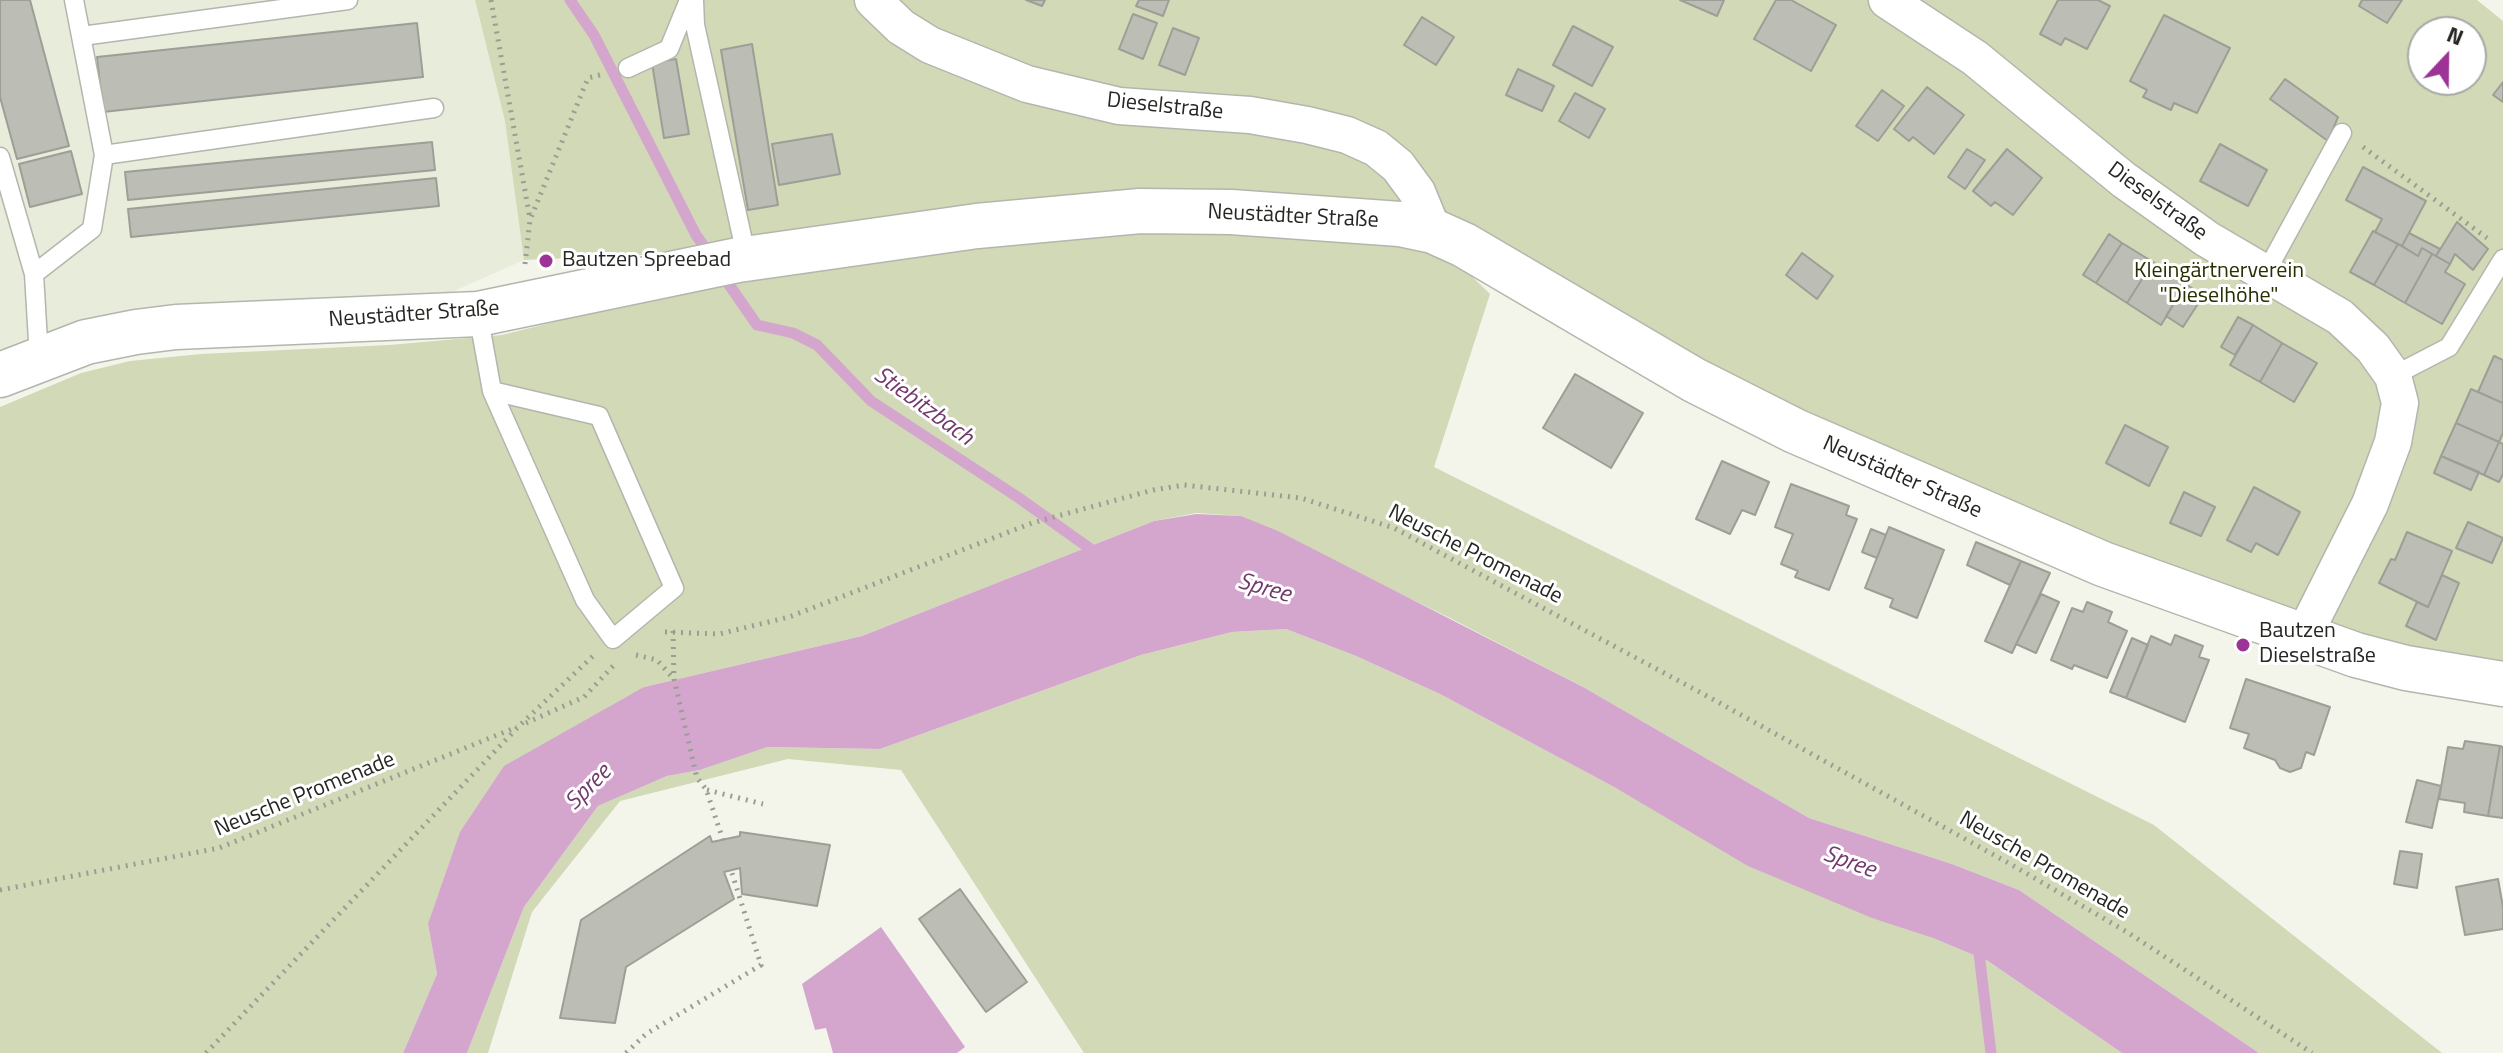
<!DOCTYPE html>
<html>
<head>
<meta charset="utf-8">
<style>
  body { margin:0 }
  #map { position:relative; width:2503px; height:1053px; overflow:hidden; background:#f3f5eb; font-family:"Titillium Web",sans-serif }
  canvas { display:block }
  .north { position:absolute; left:2407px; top:16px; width:80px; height:80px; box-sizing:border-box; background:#fff; border:2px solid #a8a9a7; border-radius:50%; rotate:22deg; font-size:22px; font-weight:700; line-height:32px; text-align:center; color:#262723 }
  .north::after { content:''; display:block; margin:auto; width:28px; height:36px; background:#9d3396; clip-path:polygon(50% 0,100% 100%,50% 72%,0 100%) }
</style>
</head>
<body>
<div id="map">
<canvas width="2503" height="1053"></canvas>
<div class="north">N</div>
</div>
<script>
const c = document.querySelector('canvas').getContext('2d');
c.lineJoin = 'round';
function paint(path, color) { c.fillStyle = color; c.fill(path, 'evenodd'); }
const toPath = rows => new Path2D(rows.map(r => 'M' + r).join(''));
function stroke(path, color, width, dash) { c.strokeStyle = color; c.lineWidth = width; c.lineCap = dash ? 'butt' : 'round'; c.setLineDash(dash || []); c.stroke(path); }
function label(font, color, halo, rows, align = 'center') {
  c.font = font + ' "Titillium Web",sans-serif'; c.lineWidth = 6; c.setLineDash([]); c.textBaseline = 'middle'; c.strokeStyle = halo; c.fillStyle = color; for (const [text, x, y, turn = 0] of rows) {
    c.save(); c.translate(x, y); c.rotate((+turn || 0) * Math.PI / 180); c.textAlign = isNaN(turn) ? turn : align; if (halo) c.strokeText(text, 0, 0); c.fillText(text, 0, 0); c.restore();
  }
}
const built = toPath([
  [0,0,475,0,505,120,524,260,436,299,0,354]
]);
const green = toPath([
  [475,0,2477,0,2503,21,2503,666,2359,641,2062,529,1849,437,1394,205,686,253,524,260,505,121],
  [2423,32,2471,32,2471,80,2423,80],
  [1144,224,1355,229,1457,262,1490,294,1434,467,2154,825,2442,1053,2259,1053,2019,890,1952,864,1809,818,1585,688,1450,618,1241,516,1196,513,1154,521,862,636,644,687,428,924,437,974,403,1053,0,1053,0,407,81,373,130,361,201,354,389,345,502,335,590,313,776,272],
  [1286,629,1356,656,1440,694,1616,788,1933,938,1988,961,2122,1053,1084,1053,901,770,788,759,620,801,532,912,488,1053,467,1053,524,907,598,806,667,776,700,770,766,747,880,749,1141,655,1232,632]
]);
const water = toPath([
  [1196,514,1241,516,1278,531,1585,688,1809,818,1952,864,2019,890,2259,1053,2122,1053,1988,961,1933,938,1872,918,1748,866,1616,788,1440,694,1356,656,1286,629,1232,632,1141,655,880,749,767,747,700,770,667,776,598,806,524,907,467,1053,403,1053,437,974,428,924,460,832,504,766,644,687,862,636,1154,521],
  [881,927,965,1047,957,1053,833,1053,826,1028,815,1030,802,984]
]);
const stream = toPath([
  [570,0,594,35,696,235,710,255],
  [721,273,757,325,793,333,817,345,871,401,1019,498,1099,555],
  [1978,945,1991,1053]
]);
const building = toPath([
  [0,0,30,0,69,146,17,159,0,97,0,0],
  [1026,0,1045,0,1042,6,1026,0],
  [1139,0,1169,0,1163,16,1136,6,1139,0],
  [1680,0,1724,0,1717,16,1680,0],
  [1776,0,1791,0,1836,25,1811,71,1754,39,1776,0],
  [2058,0,2098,0,2110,6,2087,49,2065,38,2061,45,2040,34,2058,0],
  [2362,0,2402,0,2387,23,2359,6,2362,0],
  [1133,14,1157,23,1143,59,1119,49,1133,14],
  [2164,15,2230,48,2197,113,2174,103,2171,110,2143,97,2147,90,2130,81,2164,15],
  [1422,17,1454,37,1436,65,1404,45,1422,17],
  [417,23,423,77,103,112,97,57,417,23],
  [2436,24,2448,32,2430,32,2436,24],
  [1573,26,1613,47,1592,86,1553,65,1573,26],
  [1173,28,1199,38,1185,75,1159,65,1173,28],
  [752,44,778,205,748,210,721,50,752,44],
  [676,59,689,134,664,138,652,63,676,59],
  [1518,69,1554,86,1542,111,1506,95,1518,69],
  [2285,79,2338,117,2328,141,2270,99,2285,79],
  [2503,82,2503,102,2493,95,2503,82],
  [1927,87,1964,115,1934,154,1913,137,1909,141,1894,129,1927,87],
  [1882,90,1904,106,1878,141,1856,126,1882,90],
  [1575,93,1605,109,1589,138,1559,121,1575,93],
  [832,134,840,174,779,185,772,144,832,134],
  [432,142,435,170,128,200,125,172,432,142],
  [2220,144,2267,170,2248,206,2200,181,2220,144],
  [1967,149,1985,160,1965,189,1948,177,1967,149],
  [2007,149,2042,178,2013,215,1995,202,1991,206,1973,191,2007,149],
  [71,151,82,194,30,207,19,164,71,151],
  [2363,167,2426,201,2402,246,2375,232,2382,219,2346,200,2363,167],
  [436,178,439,206,131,237,128,209,436,178],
  [2457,222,2488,249,2473,270,2455,254,2450,264,2436,256,2457,222],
  [2373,231,2398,244,2374,285,2350,272,2373,231],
  [2409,233,2440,249,2436,256,2422,248,2418,256,2402,246,2409,233],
  [2109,234,2122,243,2096,283,2083,275,2109,234],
  [2122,243,2153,262,2127,303,2096,283,2122,243],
  [2398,244,2418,256,2422,248,2432,254,2405,303,2374,285,2398,244],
  [1802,253,1833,276,1817,299,1786,275,1802,253],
  [2432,254,2450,264,2445,272,2465,284,2442,324,2405,303,2432,254],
  [2153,262,2186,284,2161,325,2127,303,2153,262],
  [2186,284,2203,296,2183,327,2166,316,2186,284],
  [2238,317,2253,325,2235,355,2221,347,2238,317],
  [2253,325,2282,343,2260,382,2230,365,2253,325],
  [2282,343,2317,363,2294,402,2260,382,2282,343],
  [2494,356,2503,360,2503,403,2478,392,2494,356],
  [1575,374,1643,413,1611,468,1543,428,1575,374],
  [2471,389,2503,403,2503,433,2499,442,2456,423,2471,389],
  [2456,423,2499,442,2484,475,2441,456,2456,423],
  [2125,425,2168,447,2149,486,2106,463,2125,425],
  [2499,442,2503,444,2503,474,2499,482,2484,475,2499,442],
  [2441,456,2479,472,2471,490,2434,473,2441,456],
  [1722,461,1769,482,1755,515,1742,510,1730,534,1696,519,1722,461],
  [1791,484,1849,506,1846,515,1857,519,1829,590,1795,577,1798,571,1781,564,1793,534,1775,527,1791,484],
  [2254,487,2300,512,2278,555,2256,543,2251,552,2227,540,2254,487],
  [2184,492,2215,507,2201,536,2170,523,2184,492],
  [2468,522,2503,538,2492,563,2456,548,2468,522],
  [1889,527,1944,550,1917,618,1890,607,1893,599,1865,588,1889,527],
  [1871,529,1886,535,1877,558,1862,552,1871,529],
  [2407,532,2452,551,2428,607,2379,583,2391,559,2395,560,2407,532],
  [1976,542,2021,561,2010,585,1967,565,1976,542],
  [2021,561,2050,573,2012,653,1985,641,2021,561],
  [2442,575,2459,583,2436,640,2406,626,2417,602,2428,607,2442,575],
  [2041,594,2059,602,2036,653,2016,644,2041,594],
  [2087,602,2112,612,2108,622,2127,631,2107,678,2074,665,2072,669,2051,660,2072,608,2083,612,2087,602],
  [2175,635,2203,646,2199,657,2209,660,2185,722,2126,698,2151,636,2171,645,2175,635],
  [2132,638,2148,645,2126,698,2110,692,2132,638],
  [2246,679,2330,707,2314,755,2306,752,2301,768,2290,772,2280,768,2275,760,2244,748,2249,734,2230,728,2246,679],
  [2465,741,2500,746,2488,816,2464,812,2465,803,2439,799,2448,747,2463,749,2465,741],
  [2500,746,2503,747,2503,818,2488,816,2500,746],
  [2417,780,2441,786,2432,828,2406,822,2417,780],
  [740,832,830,845,817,906,742,894,740,868,724,872,734,899,626,967,615,1023,560,1018,581,920,710,836,712,842,740,836,740,832],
  [2400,851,2422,854,2417,888,2394,884,2400,851],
  [2498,879,2503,907,2503,929,2465,935,2456,887,2498,879],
  [960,889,1027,982,986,1012,919,919,960,889]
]);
const path = toPath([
  [491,0,530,219],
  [2363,147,2487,238],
  [525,264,530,220,588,78,604,74],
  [673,631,674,679,697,778,706,789,723,840],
  [665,632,719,634,789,617,1032,523,1153,490,1184,485,1301,498,1394,528,1707,696,2012,865,2127,932,2312,1053],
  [636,655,657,660,674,679],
  [526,723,584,697,613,666],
  [707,790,763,804],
  [0,890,219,848,517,727],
  [206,1053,520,725,593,656],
  [626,1053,646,1034,761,965,731,870]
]);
const service = toPath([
  [694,0,695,25,747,259],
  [82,36,348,0],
  [628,68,669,49,689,0],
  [104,155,434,108],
  [0,157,34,274,39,358],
  [34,274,92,229,104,155,74,0],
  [2265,274,2342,133],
  [478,314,492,391,585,600,613,639,674,588,599,416,492,391],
  [2393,376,2449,347,2503,259]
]);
const minor = toPath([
  [873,0,901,27,930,45,1027,84,1119,106,1250,115,1307,125,1347,135,1376,148,1398,166,1417,192,1433,231],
  [1887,0,1975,58,2124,180,2207,239,2340,317,2373,348,2393,376,2400,403,2393,442,2370,504,2303,637]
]);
const tertiary = toPath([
  [0,375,86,342,136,332,176,327,478,314,738,260,977,226,1140,211,1231,212,1400,224,1433,231,1464,245,1694,380,1795,431,2103,564,2356,655,2406,668,2503,684]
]);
const markers = [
  [546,261,8,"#9d3396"],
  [2243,645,8,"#9d3396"]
];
const streetNames = [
  ["Dieselstraße",1165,107,6],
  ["Dieselstraße",2157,202,36],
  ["Neustädter Straße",1293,217,3],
  ["Neustädter Straße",414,315,-4],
  ["Neustädter Straße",1902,478,24],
  ["Neusche Promenade",1475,555,27],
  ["Neusche Promenade",305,795,-22],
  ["Neusche Promenade",2044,866,30]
];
const poiNames = [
  ["Bautzen Spreebad",562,261],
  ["Bautzen",2259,632],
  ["Dieselstraße",2259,657]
];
const parkNames = [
  ["Kleingärtnerverein",2219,272],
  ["\"Dieselhöhe\"",2219,297]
];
const waterNames = [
  ["Stiebitzbach",923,407,36],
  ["Spree",1264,589,16],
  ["Spree",589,788,-45],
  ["Spree",1849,863,20]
];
paint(built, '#e8ecdb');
paint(green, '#d1d9b6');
paint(water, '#d4a6ce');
stroke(stream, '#d4a6ce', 11);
paint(building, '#bcbeb5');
stroke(building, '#9d9f96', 2);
stroke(service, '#b4b6ad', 21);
stroke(minor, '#b4b6ad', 39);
stroke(tertiary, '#b4b6ad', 47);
stroke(path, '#9b9d95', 5, [2, 6]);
stroke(service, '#fff', 18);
stroke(minor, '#fff', 36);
stroke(tertiary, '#fff', 44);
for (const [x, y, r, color] of markers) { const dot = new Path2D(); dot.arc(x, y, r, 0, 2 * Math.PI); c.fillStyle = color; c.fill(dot); stroke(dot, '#fff', 3); }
label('22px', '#262723', '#fff', streetNames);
label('22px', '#262723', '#fff', poiNames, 'left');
label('22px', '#282f02', '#fff', parkNames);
label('italic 24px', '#72396d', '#fff', waterNames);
</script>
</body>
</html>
